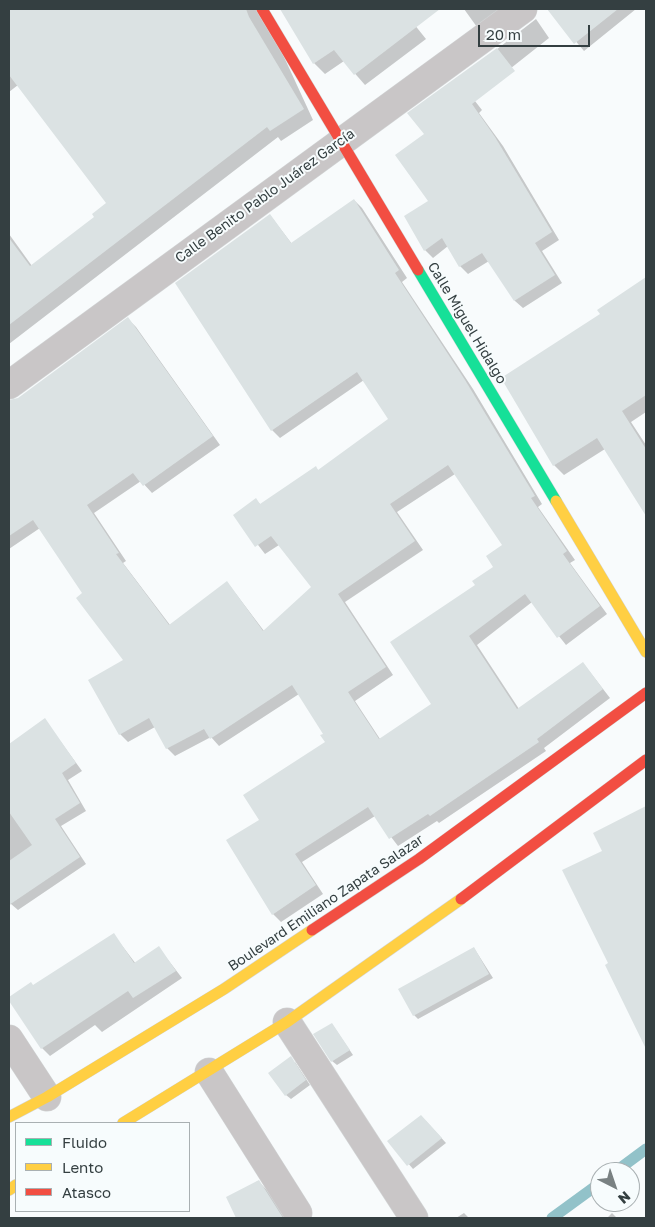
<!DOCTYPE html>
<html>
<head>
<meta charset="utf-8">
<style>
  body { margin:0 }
  #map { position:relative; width:655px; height:1227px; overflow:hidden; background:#f8fbfc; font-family:"Golos Text",sans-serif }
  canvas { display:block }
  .frame { position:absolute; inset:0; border:10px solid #343f41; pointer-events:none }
  .legend { position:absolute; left:15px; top:1122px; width:175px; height:90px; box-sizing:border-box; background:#f7fcfd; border:1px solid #a9b0b2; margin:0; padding:6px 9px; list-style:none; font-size:15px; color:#343f41 }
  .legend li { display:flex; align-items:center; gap:10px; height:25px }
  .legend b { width:25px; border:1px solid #a9b0b2 }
  .north { position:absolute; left:590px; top:1162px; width:50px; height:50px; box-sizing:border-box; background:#f7fcfd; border:1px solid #a9b0b2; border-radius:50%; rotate:139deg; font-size:14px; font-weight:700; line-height:20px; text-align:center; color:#343f41 }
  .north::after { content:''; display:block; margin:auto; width:18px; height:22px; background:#798182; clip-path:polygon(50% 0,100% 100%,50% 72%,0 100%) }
  .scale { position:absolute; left:478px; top:25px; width:112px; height:22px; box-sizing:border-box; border:2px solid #343f41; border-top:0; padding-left:6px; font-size:15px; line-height:18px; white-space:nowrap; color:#343f41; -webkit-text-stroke:4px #f7fcfd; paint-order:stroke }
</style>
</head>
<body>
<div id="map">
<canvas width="655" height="1227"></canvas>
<div class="frame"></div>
<ul class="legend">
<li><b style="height:6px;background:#16e098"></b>Fluido</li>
<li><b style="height:6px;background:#ffcf43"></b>Lento</li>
<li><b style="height:6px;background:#f24e42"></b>Atasco</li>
</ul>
<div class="north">N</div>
<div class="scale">20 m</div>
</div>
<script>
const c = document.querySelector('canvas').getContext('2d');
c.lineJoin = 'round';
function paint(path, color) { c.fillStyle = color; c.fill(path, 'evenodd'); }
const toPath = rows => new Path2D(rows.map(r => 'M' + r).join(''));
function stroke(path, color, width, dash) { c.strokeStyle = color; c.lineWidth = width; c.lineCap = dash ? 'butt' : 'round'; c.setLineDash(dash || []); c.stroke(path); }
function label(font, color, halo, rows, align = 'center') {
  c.font = font + ' "Golos Text",sans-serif'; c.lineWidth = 4; c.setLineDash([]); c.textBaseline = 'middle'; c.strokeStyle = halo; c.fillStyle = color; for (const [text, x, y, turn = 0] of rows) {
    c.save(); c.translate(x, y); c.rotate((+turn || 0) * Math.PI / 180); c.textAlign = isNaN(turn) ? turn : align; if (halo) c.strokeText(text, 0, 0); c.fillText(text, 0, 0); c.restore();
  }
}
const shadow = toPath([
  [9,9,262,9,313,120,281,141,278,137,9,344,9,234,32,266,96,217,108,204,18,85,9,92],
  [281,9,402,9,426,39,365,85,344,61,325,74,314,63],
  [464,9,519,9,482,34],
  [556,9,636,9,584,51,551,12],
  [536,19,549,38,506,72,492,53],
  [464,87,482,110,479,113,503,146,559,240,542,251,562,283,523,308,515,301,489,261,468,274,460,266,448,246,433,258,425,250,429,202,425,134],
  [354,200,362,208,407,278,402,282,473,389,542,504,538,507,575,560,570,563,607,614,566,645,532,602,477,645,519,709,583,663,610,698,544,748,546,751,439,823,437,821,398,846,375,816,302,862,323,894,281,922,273,914,261,820,327,742,325,734,299,694,219,746,211,737,175,756,167,748,155,727,128,742,120,734,125,661,84,593,40,528,9,549,9,401,19,399,128,319,136,327,220,445,152,493,141,481,94,513,126,561,123,563,170,625,227,582,264,631,313,588,279,545,265,554,235,515,256,500,261,505,316,468,319,471,390,419,364,380,280,438,272,430,270,215,292,244],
  [455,474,504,546,495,567,476,586,433,705,380,739,355,701,393,675,345,602,423,550,397,512],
  [646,279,646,412,631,422,646,445,646,511,605,449,564,475,554,465,602,314,599,310],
  [45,720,82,771,68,780,86,811,61,826,86,864,18,910,11,904,9,905,9,743,10,744],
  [646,808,646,1032,644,1033,610,964,603,851,595,834],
  [114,935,136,964,159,948,182,978,102,1032,95,1025,50,1056,42,1048,9,998,30,984,33,987],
  [474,948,493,978,418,1019,414,1015],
  [332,1024,353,1055,337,1065,332,1061],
  [295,1062,310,1085,291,1099,286,1095],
  [426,1121,446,1143,413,1169,389,1141],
  [258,1181,267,1190,286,1218,237,1218,228,1198],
  [464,1213,469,1218,456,1218],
  [612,1213,617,1218,607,1218]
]);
const stream = toPath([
  [615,1172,646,1149],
  [552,1218,600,1183]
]);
const building = toPath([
  [9,9,246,9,249,17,304,109,270,131,267,127,9,325,9,238,30,266,94,217,92,214,106,203,9,75],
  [280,9,440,9,354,75,334,50,313,64],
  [547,9,618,9,574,44],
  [497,48,515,71,472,104,495,137,552,232,535,243,555,275,514,301,482,253,459,267,442,238,424,251,404,216,428,201,395,155,424,134,407,113],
  [354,199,399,270,395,273,465,380,535,496,531,498,567,551,563,554,600,606,557,638,525,594,469,636,517,709,583,662,603,689,537,739,539,742,430,816,428,814,389,839,368,807,295,854,316,885,272,915,226,840,259,820,243,795,325,742,320,735,323,734,292,685,210,739,204,729,166,749,149,718,119,735,88,680,123,660,76,598,82,593,33,520,9,536,9,400,18,398,128,317,213,436,143,486,133,473,87,505,119,553,116,554,169,625,227,581,263,631,311,587,271,536,255,547,233,515,256,498,260,504,316,466,318,470,388,419,357,372,271,431,175,283,270,214,291,243],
  [448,465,502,545,486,556,493,567,472,581,475,585,390,642,431,704,379,739,348,692,386,667,338,594,415,541,390,504],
  [646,277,646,395,622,411,646,449,646,516,597,438,553,466,501,378,600,314,597,310],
  [45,718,76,763,62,773,80,803,55,819,80,857,9,905,9,861,32,845,9,812,9,744],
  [646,806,646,1049,605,965,608,963,562,870,602,851,593,833],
  [114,933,134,963,159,946,176,971,133,998,128,991,41,1049,9,1001,9,997,31,982,33,985],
  [474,947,489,974,413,1016,398,989],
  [332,1023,350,1050,331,1062,313,1034],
  [291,1056,306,1080,285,1096,268,1073],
  [421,1115,442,1138,407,1166,387,1141],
  [259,1180,283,1218,236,1218,226,1197]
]);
const street = toPath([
  [9,385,523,9],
  [287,1022,414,1218],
  [9,1039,47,1097],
  [209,1072,298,1213]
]);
const fast = toPath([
  [418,270,556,501]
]);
const slow = toPath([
  [556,501,646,652],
  [9,1117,47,1097,224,989,312,930],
  [123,1123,287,1022,461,899],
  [9,1190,16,1185]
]);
const jam = toPath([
  [262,9,418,270],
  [461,899,646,760],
  [312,930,419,859,646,693]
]);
const streetNames = [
  ["Calle Benito Pablo Juárez García",265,196,-36],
  ["Calle Miguel Hidalgo",467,323,59],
  ["Boulevard Emiliano Zapata Salazar",326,903,-34]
];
paint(shadow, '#0003');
stroke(stream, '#92c2c9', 11);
paint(building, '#dbe2e3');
stroke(street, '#d2d5d6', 29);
stroke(fast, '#d2d5d6', 12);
stroke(slow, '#d2d5d6', 12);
stroke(jam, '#d2d5d6', 12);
stroke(street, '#c9c6c7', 28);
stroke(fast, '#16e098', 11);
stroke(slow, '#ffcf43', 11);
stroke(jam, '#f24e42', 11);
label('14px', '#343f41', '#f7fcfd', streetNames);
</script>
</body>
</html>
